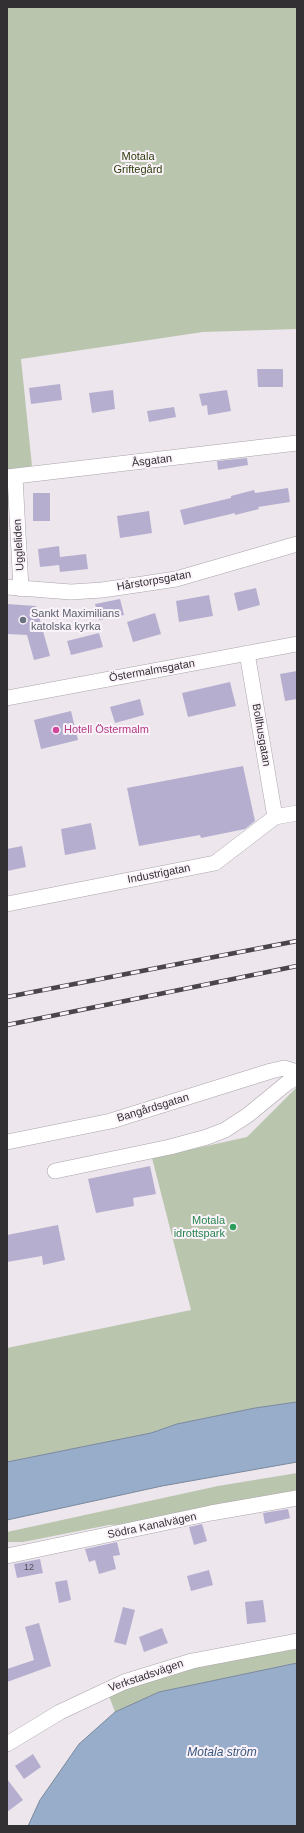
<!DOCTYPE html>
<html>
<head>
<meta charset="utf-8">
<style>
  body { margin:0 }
  #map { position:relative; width:304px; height:1833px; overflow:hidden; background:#ede6ed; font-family:Arial,sans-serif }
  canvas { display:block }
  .frame { position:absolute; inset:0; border:8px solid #333033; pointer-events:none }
</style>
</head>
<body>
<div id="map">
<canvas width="304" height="1833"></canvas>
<div class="frame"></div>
</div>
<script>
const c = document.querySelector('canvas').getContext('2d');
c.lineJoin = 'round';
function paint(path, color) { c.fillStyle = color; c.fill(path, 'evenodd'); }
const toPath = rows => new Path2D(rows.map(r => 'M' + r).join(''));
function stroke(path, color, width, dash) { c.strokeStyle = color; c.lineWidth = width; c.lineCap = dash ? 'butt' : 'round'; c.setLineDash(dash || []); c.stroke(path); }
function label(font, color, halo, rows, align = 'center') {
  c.font = font + ' Arial,sans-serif'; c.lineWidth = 4; c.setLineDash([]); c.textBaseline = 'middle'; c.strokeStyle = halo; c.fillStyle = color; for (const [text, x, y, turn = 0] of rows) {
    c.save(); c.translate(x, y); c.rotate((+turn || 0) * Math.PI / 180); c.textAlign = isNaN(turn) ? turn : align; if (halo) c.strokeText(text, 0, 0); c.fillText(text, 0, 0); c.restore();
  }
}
const green = toPath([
  [7,7,297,7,297,329,203,332,21,359,33,476,7,478],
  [297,1087,297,1402,255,1408,177,1424,151,1433,7,1462,7,1348,191,1310,152,1158,247,1137],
  [297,1473,297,1495,142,1524,109,1525,23,1542,7,1542,7,1532,218,1486],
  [297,1649,297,1663,159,1692,115,1712,109,1696,152,1679,206,1664]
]);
const water = toPath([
  [297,1402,297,1462,162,1486,7,1520,7,1462,151,1433,177,1424,255,1408,297,1402],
  [297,1663,297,1826,28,1826,40,1800,79,1744,115,1712,159,1692,297,1663]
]);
const building = toPath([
  [257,369,283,369,283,387,258,387],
  [60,384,62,400,31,404,29,388],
  [113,390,115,409,92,413,89,393],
  [227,390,231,411,208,415,207,405,202,406,199,394],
  [174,407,176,417,149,422,147,411],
  [247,458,248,465,218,470,217,461],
  [288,488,290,502,258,507,259,509,235,515,235,513,184,525,180,510,231,498,231,496,254,490,255,493],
  [33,493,50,493,50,521,33,521],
  [149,511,152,533,120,538,117,516],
  [59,546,60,557,86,554,88,569,60,572,59,565,40,567,38,549],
  [256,588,260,605,238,611,234,593],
  [209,595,213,616,179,622,176,601],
  [120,599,124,615,99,620,95,604],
  [7,604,36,606,50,656,34,660,27,635,7,634],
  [155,613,161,634,133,642,127,622],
  [99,633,103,647,71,655,67,641],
  [297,671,297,699,285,701,280,674],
  [230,682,236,706,188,717,182,693],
  [140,699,144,715,115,723,110,707],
  [71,711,78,740,41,749,34,720],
  [243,766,255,821,245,829,201,838,200,835,139,846,127,788],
  [91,823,96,849,65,855,61,829],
  [22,846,26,867,7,871,7,849],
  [150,1166,156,1194,133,1198,134,1206,96,1213,88,1179],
  [58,1225,65,1260,43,1265,42,1256,7,1262,7,1235],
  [288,1509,290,1518,265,1524,263,1513],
  [202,1524,207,1541,194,1545,189,1527],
  [117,1542,120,1555,113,1556,116,1569,99,1574,95,1560,89,1562,85,1549],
  [40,1559,43,1573,17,1578,14,1564],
  [209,1570,213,1585,191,1591,187,1576],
  [67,1580,71,1600,59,1603,55,1582],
  [263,1600,266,1622,247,1624,245,1602],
  [123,1607,135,1610,126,1645,114,1642],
  [39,1623,51,1666,7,1682,7,1669,34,1660,25,1627],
  [162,1628,168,1643,144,1652,139,1637],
  [33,1754,41,1767,24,1779,15,1766],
  [7,1779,23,1800,7,1812]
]);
const minor = toPath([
  [7,477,297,443],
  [15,477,21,589],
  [7,587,71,592,102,590,143,584,176,579,297,544],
  [247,653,275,817],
  [7,698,297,644],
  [7,904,215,863,275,817,297,813],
  [7,1142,111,1121,271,1071,284,1068,297,1072],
  [55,1171,170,1147,207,1137,225,1130,248,1115,287,1083,297,1077],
  [7,1556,211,1513,297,1498],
  [7,1744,60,1712,124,1682,192,1661,297,1641]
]);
const rail = toPath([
  [7,997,297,941],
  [7,1025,297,966]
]);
const markers = [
  [23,620,4,"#6b7280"],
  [56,730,4,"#d1479c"],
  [233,1227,4,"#2e9e5b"]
];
const numberNames = [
  ["12",29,1568]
];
const parkNames = [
  ["Motala",138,157],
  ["Griftegård",138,170]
];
const streetNames = [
  ["Åsgatan",152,461,-7],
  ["Uggleliden",19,545,-93],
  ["Hårstorpsgatan",154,581,-10],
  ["Östermalmsgatan",152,671,-10],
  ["Bollhusgatan",261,735,80],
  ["Industrigatan",159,874,-11],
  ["Bangårdsgatan",153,1108,-17],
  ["Södra Kanalvägen",152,1526,-12],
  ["Verkstadsvägen",146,1676,-19]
];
const worshipNames = [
  ["Sankt Maximilians",31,614],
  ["katolska kyrka",31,627]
];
const hotelNames = [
  ["Hotell Östermalm",64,730]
];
const leisureNames = [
  ["Motala",225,1221],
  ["idrottspark",225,1234]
];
const waterNames = [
  ["Motala ström",222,1753]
];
paint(green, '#bac5ae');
paint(water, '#98adc9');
stroke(water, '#7a889c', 1);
paint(building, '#b6aecf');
stroke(minor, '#aba4aa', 16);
stroke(minor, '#fff', 15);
stroke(rail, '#494549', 4.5);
stroke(rail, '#fbf3fa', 3, [9]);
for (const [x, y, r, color] of markers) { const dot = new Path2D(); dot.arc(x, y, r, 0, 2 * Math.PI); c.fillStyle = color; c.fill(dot); stroke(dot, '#fbf3fa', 1.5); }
label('9px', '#54505a', null, numberNames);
label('11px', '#2d3e0b', '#fbf3fa', parkNames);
label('11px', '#333033', '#fbf3fa', streetNames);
label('11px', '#5b616d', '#fbf3fa', worshipNames, 'left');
label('11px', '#b23c85', '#fbf3fa', hotelNames, 'left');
label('11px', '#27864d', '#fbf3fa', leisureNames, 'right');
label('italic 12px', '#37577f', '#fbf3fa', waterNames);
</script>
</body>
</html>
